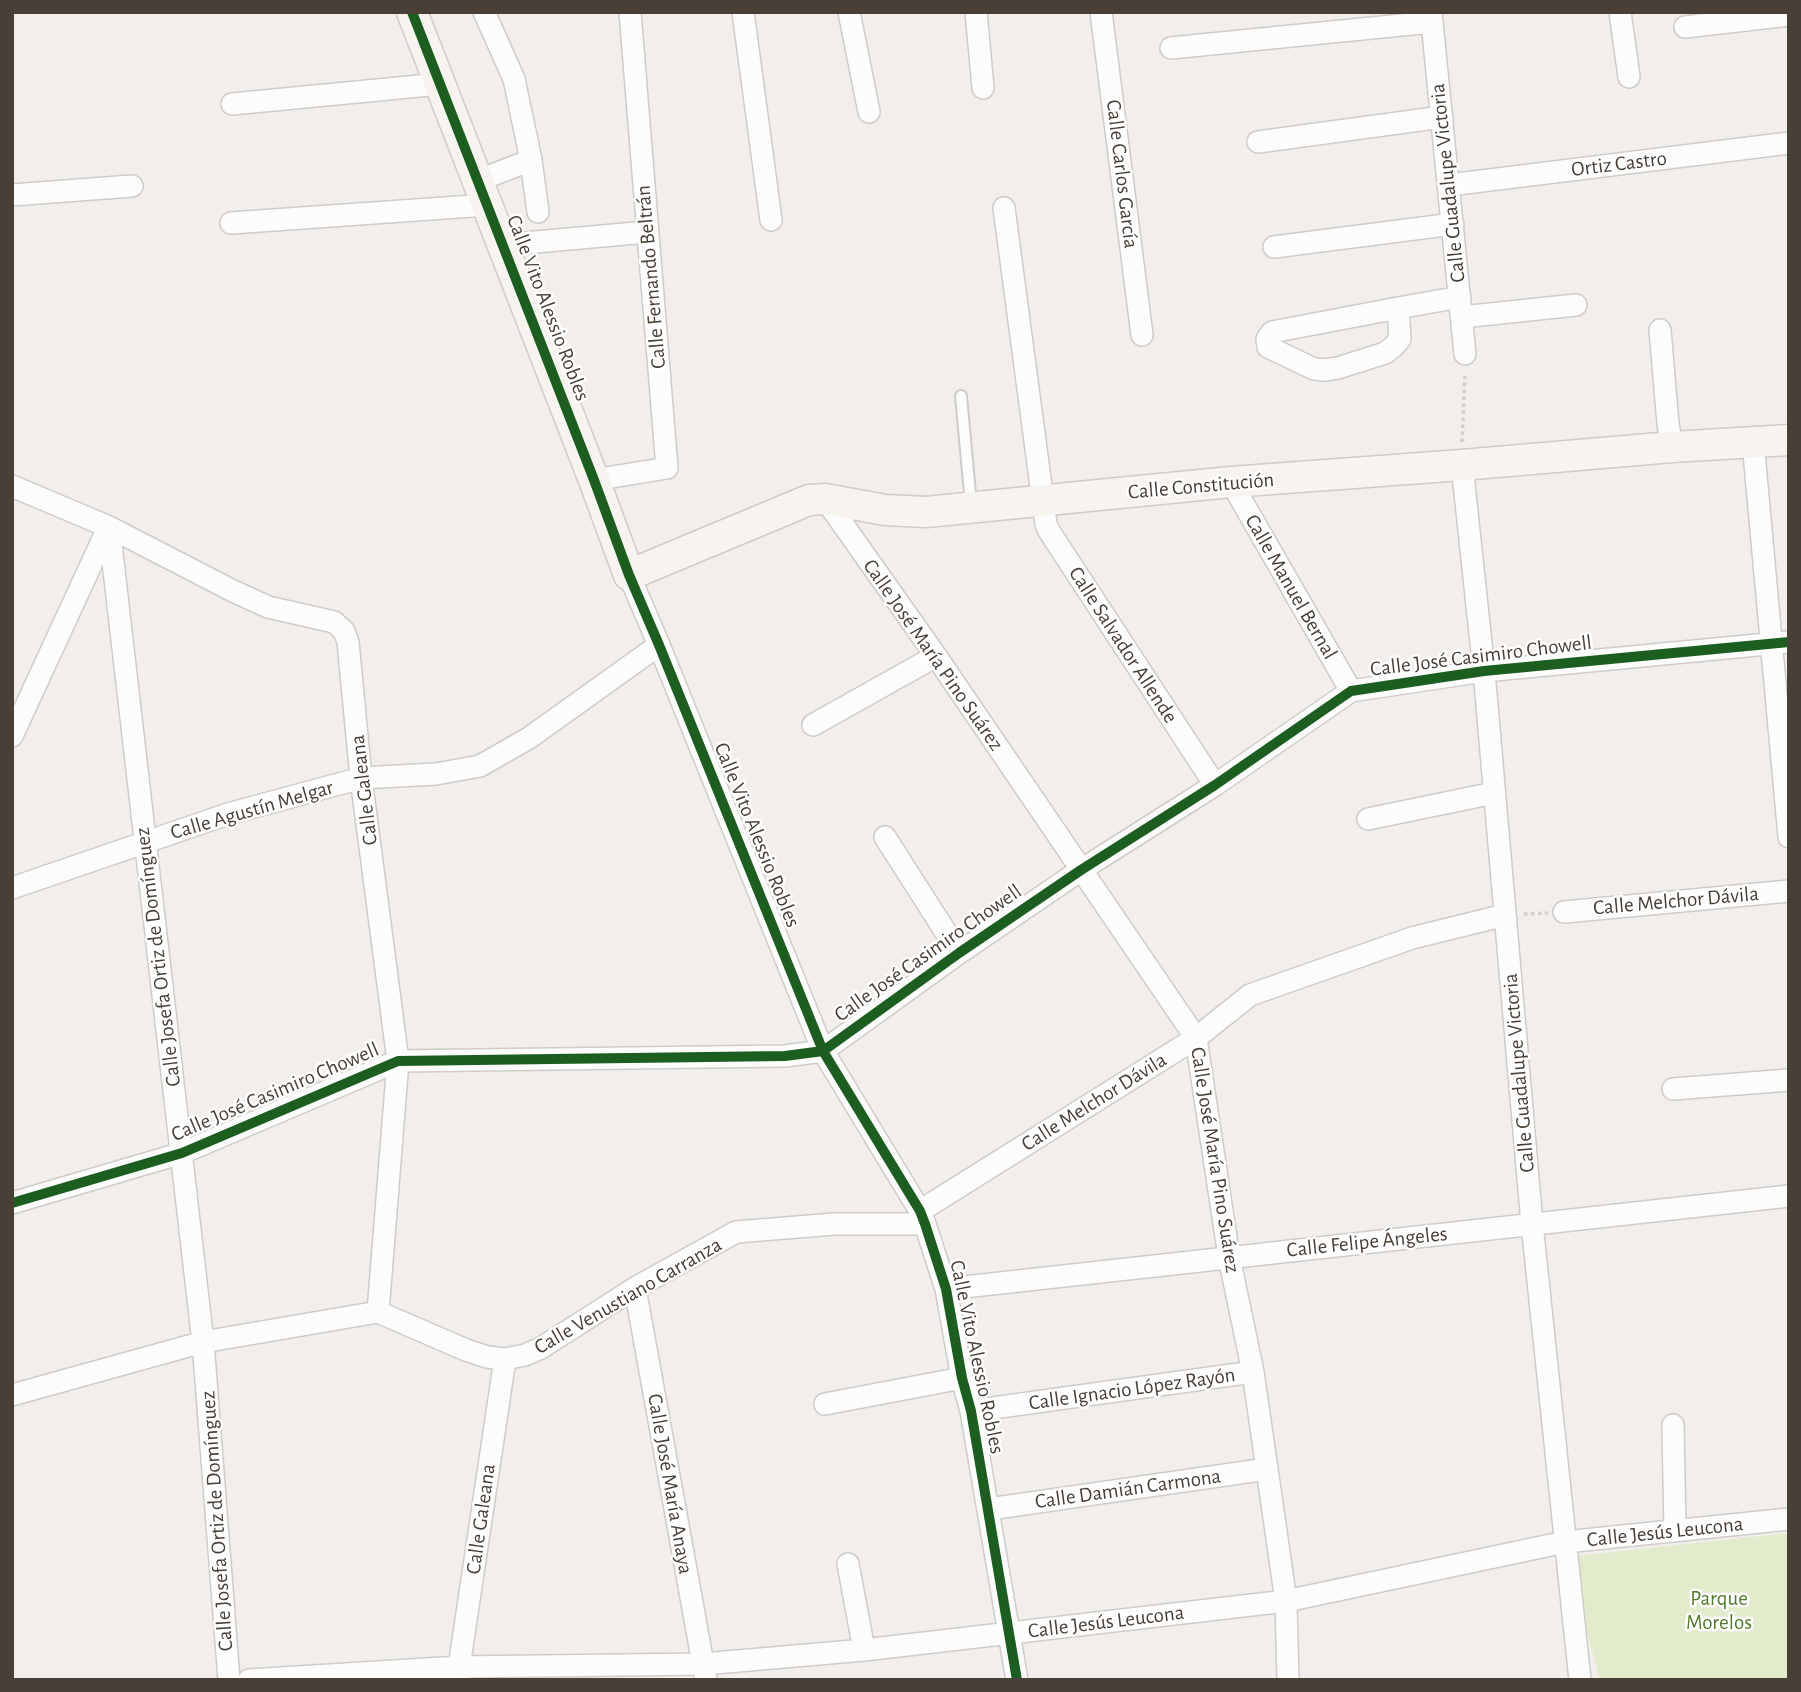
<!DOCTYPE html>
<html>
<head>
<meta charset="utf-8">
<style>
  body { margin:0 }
  #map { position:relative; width:1801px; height:1692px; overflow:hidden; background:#f1eeeb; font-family:"Alegreya Sans",sans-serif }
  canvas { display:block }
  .frame { position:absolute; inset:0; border:14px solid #483f36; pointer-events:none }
</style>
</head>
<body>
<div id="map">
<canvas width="1801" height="1692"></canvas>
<div class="frame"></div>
</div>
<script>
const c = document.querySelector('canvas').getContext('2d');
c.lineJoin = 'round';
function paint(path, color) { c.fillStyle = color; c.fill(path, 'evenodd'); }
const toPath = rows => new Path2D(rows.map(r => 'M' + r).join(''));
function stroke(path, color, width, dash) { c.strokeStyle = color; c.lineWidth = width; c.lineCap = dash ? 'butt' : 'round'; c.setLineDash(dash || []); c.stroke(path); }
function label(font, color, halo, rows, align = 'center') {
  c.font = font + ' "Alegreya Sans",sans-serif'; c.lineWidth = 5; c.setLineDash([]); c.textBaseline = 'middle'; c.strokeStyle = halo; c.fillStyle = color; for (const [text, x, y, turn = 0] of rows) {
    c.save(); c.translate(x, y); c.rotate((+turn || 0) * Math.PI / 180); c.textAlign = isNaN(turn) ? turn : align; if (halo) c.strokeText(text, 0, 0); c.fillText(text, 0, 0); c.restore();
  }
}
const green = toPath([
  [1789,1533,1789,1680,1600,1680,1567,1557]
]);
const path = toPath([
  [1462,442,1465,373],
  [1524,914,1548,913]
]);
const lane = toPath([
  [961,396,971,504]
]);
const street = toPath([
  [484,12,514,79,531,160,538,212],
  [743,12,771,220],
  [849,12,869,112],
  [976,12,983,88],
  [1101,12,1142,335],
  [1431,12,1465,354],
  [1620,12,1629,77],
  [1685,27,1789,15],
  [1171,48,1432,22],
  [232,104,440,84],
  [1258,142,1442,117],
  [477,181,531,160],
  [1449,185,1789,143],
  [12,195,132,186],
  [1004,208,1046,524,1049,531,1215,785],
  [231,223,487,205],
  [502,245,647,232],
  [1274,247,1453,224],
  [1398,308,1400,339,1393,347,1385,353,1338,368,1324,370,1314,369,1268,347,1267,339,1272,332,1398,308,1460,297],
  [1462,317,1576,305],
  [1660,330,1668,424,1672,447],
  [1753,442,1789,837],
  [1462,465,1484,671,1532,1224,1580,1680],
  [594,480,667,468,630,12],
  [1231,482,1351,691],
  [12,486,109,527,233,591,268,607,334,622,344,631,348,642,361,778,398,1061,378,1312],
  [825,499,936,656,1196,1038,1229,1257,1253,1372,1267,1469,1286,1601,1288,1680],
  [109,527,203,1342,229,1680],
  [629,575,659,645,823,1051,920,1211,925,1224,946,1289,962,1378,971,1411,1017,1680],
  [813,725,936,656],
  [12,736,108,528],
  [1368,819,1494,793],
  [885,837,959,953],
  [12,888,228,814,361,778,436,774,480,766,529,738,659,645],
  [1564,912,1789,891],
  [1673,1089,1789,1080],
  [12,1203,182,1153,398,1061,785,1056,823,1051,959,953,1081,870,1215,785,1351,691,1484,671,1789,642],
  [920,1211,1196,1038,1250,995,1412,938,1505,915],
  [635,1288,706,1680],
  [946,1289,1789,1196],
  [12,1395,203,1342,378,1312,466,1350,487,1357,505,1359,525,1355,541,1348,635,1288,736,1232,834,1224,925,1224],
  [825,1404,962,1378],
  [971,1411,1253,1372],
  [1673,1425,1675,1531],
  [989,1509,1267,1469],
  [848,1564,864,1650],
  [460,1679,459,1667,505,1359],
  [249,1680,459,1667,703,1664,864,1650,1286,1601,1565,1542,1789,1519]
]);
const secondary = toPath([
  [412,12,594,480,629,575,809,500,825,499,885,510,926,512,1231,482,1462,465,1672,447,1789,440]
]);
const cycleway = toPath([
  [412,12,594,480,629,575,659,645,823,1051,920,1211,925,1224,946,1289,962,1378,971,1411,1017,1680],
  [12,1203,182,1153,398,1061,785,1056,823,1051,959,953,1081,870,1215,785,1351,691,1484,671,1789,642]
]);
const streetNames = [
  ["Ortiz Castro",1619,164,-7],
  ["Calle Carlos García",1122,174,83],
  ["Calle Guadalupe Victoria",1448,183,-96],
  ["Calle Fernando Beltrán",651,277,-95],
  ["Calle Vito Alessio Robles",548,308,69],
  ["Calle Constitución",1201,486,-5],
  ["Calle Manuel Bernal",1291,587,60],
  ["Calle Salvador Allende",1123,645,57],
  ["Calle José María Pino Suárez",933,655,55],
  ["Calle José Casimiro Chowell",1481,656,-7],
  ["Calle Galeana",364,790,-97],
  ["Calle Agustín Melgar",252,810,-16],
  ["Calle Vito Alessio Robles",757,835,68],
  ["Calle Melchor Dávila",1676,901,-5],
  ["Calle José Casimiro Chowell",928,953,-35],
  ["Calle Josefa Ortiz de Domínguez",158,957,-97],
  ["Calle Guadalupe Victoria",1519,1073,-95],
  ["Calle José Casimiro Chowell",275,1092,-23],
  ["Calle Melchor Dávila",1094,1102,-32],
  ["Calle José María Pino Suárez",1215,1160,81],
  ["Calle Felipe Ángeles",1367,1242,-6],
  ["Calle Venustiano Carranza",628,1296,-30],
  ["Calle Vito Alessio Robles",977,1357,78],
  ["Calle Ignacio López Rayón",1132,1389,-8],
  ["Calle José María Anaya",670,1484,80],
  ["Calle Damián Carmona",1128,1489,-8],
  ["Calle Galeana",481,1519,-82],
  ["Calle Josefa Ortiz de Domínguez",217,1521,-94],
  ["Calle Jesús Leucona",1665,1532,-6],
  ["Calle Jesús Leucona",1106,1622,-7]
];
const parkNames = [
  ["Parque",1719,1599],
  ["Morelos",1719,1623]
];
paint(green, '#e2ebcb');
stroke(lane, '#cfccc8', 14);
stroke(street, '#cfccc8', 24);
stroke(secondary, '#d1cbc2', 33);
stroke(path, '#d2cecb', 3.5, [3.5, 3.5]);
stroke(lane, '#fdfcfc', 10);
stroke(street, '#fdfcfc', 21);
stroke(secondary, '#f7f4ef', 30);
stroke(cycleway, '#1b5e20', 10);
label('21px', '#483f36', '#fff', streetNames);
label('21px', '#507b28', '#fff', parkNames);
</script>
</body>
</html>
